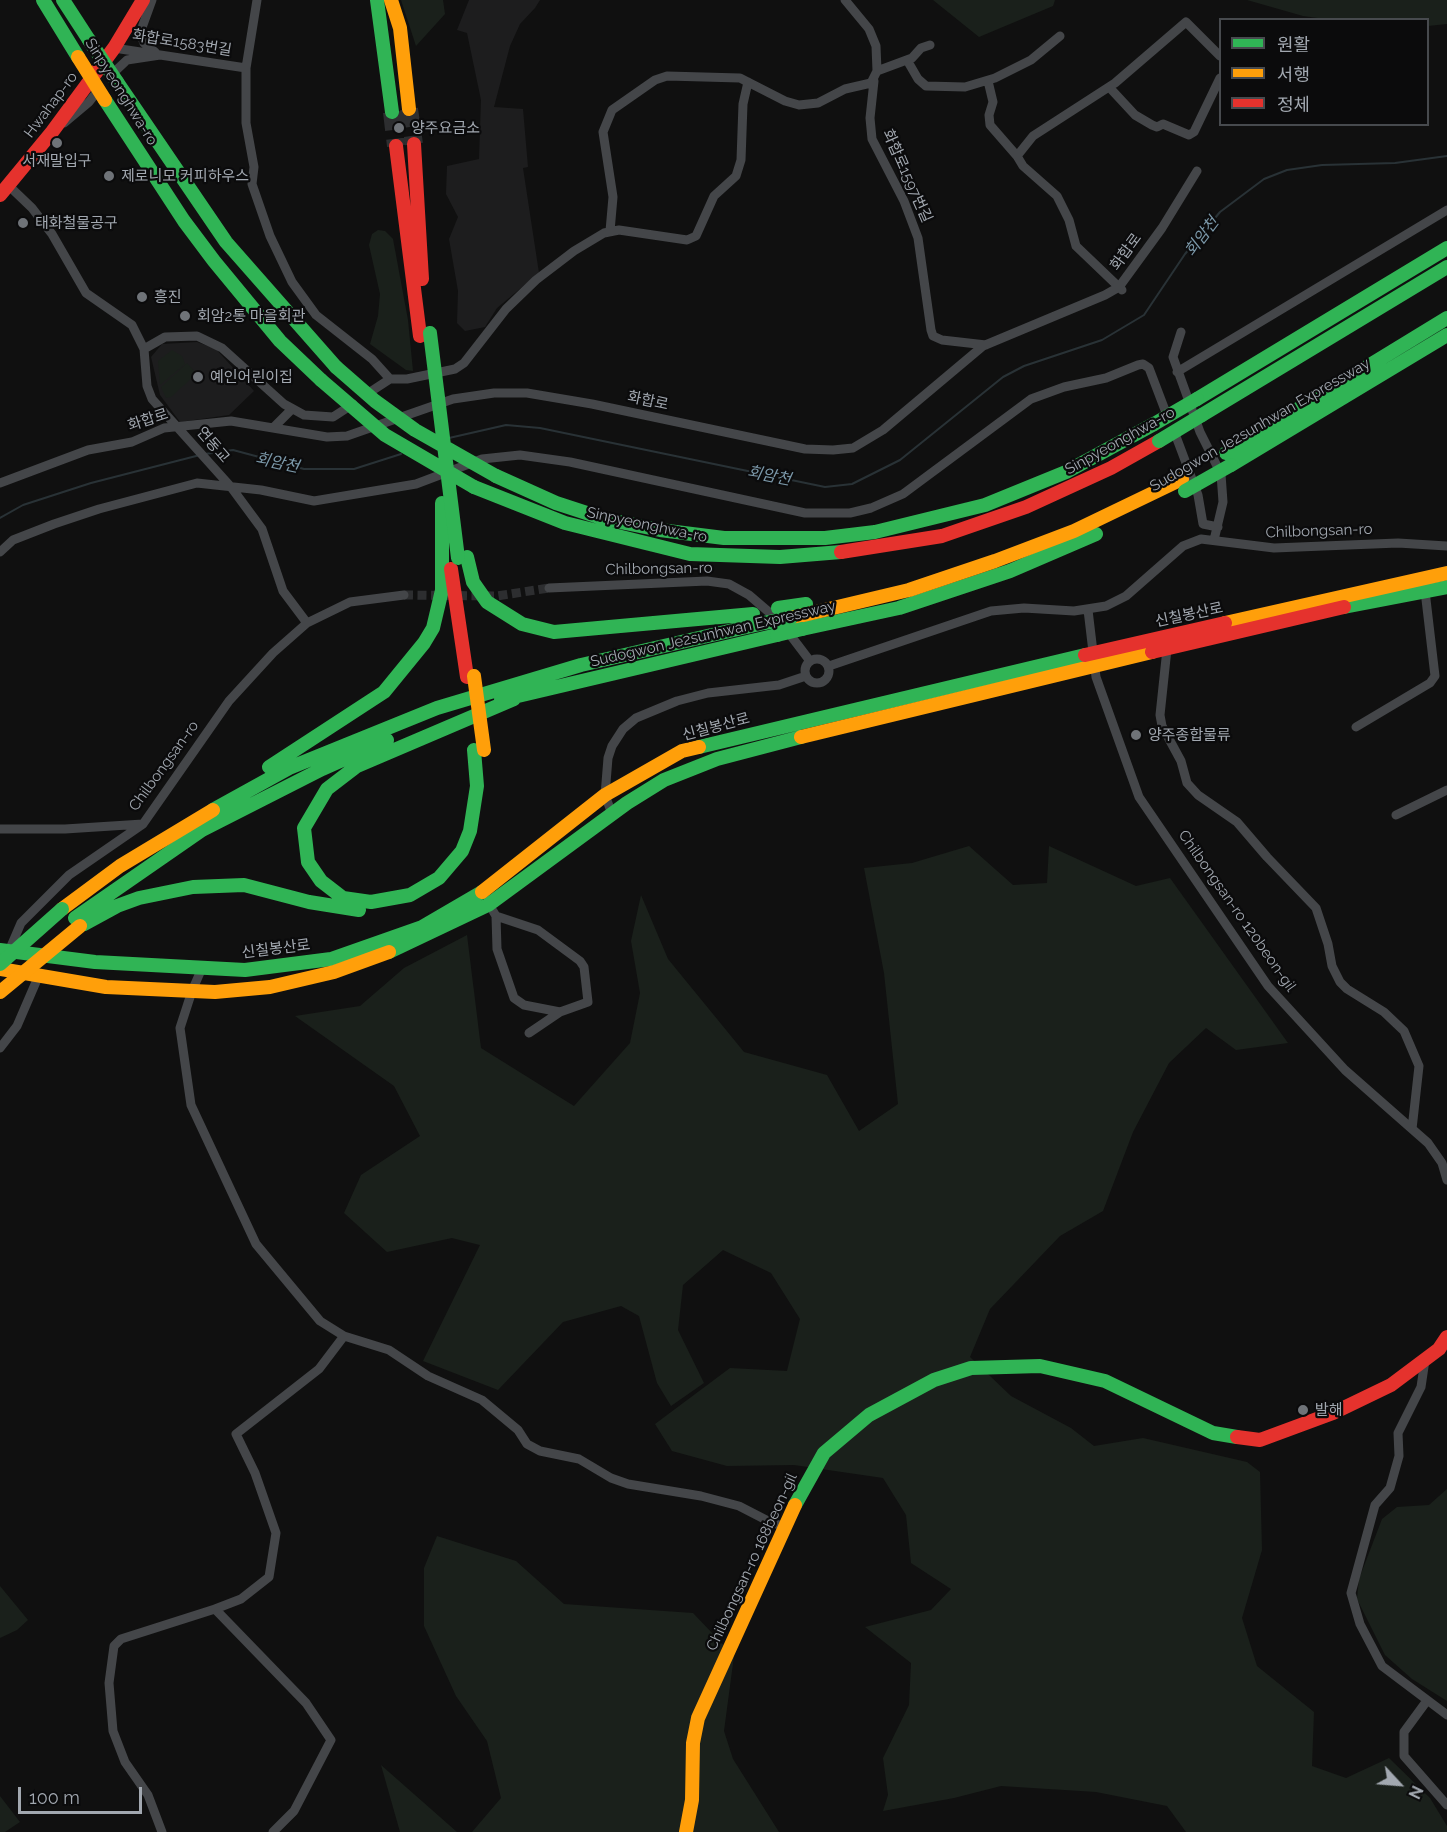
<!DOCTYPE html>
<html>
<head>
<meta charset="utf-8">
<style>
  body { margin:0 }
  #map { position:relative; width:1447px; height:1832px; overflow:hidden; background:#101010; font-family:Raleway,"Noto Sans KR",sans-serif }
  canvas { display:block }
  .legend { position:absolute; left:1219px; top:18px; width:210px; height:108px; box-sizing:border-box; background:#0b0b0c; border:2px solid #474a4e; margin:0; padding:8px 10px; list-style:none; font-size:18px; color:#a2a8b0 }
  .legend li { display:flex; align-items:center; gap:12px; height:30px }
  .legend b { width:30px; border:2px solid #474a4e }
  .north { position:absolute; left:1369px; top:1754px; width:60px; height:60px; -webkit-text-stroke:4px #0b0b0c; paint-order:stroke; rotate:116deg; font-size:16px; font-weight:700; line-height:24px; text-align:center; color:#a2a8b0 }
  .north::after { content:''; display:block; margin:auto; width:21px; height:27px; background:#a2a8b0; clip-path:polygon(50% 0,100% 100%,50% 72%,0 100%) }
  .scale { position:absolute; left:18px; top:1787px; width:124px; height:27px; box-sizing:border-box; border:3px solid #a2a8b0; border-top:0; padding-left:8px; font-size:18px; line-height:21px; white-space:nowrap; color:#a2a8b0; -webkit-text-stroke:4px #0b0b0c; paint-order:stroke }
</style>
</head>
<body>
<div id="map">
<canvas width="1447" height="1832"></canvas>
<ul class="legend">
<li><b style="height:8px;background:#30b455"></b>원활</li>
<li><b style="height:8px;background:#ff9f0a"></b>서행</li>
<li><b style="height:8px;background:#e5322d"></b>정체</li>
</ul>
<div class="north">N</div>
<div class="scale">100 m</div>
</div>
<script>
const c = document.querySelector('canvas').getContext('2d');
c.lineJoin = 'round';
function paint(path, color) { c.fillStyle = color; c.fill(path, 'evenodd'); }
const toPath = rows => new Path2D(rows.map(r => 'M' + r).join(''));
function stroke(path, color, width, dash) { c.strokeStyle = color; c.lineWidth = width; c.lineCap = dash ? 'butt' : 'round'; c.setLineDash(dash || []); c.stroke(path); }
function label(font, color, halo, rows, align = 'center') {
  c.font = font + ' Raleway,"Noto Sans KR",sans-serif'; c.lineWidth = 4.5; c.setLineDash([]); c.textBaseline = 'middle'; c.strokeStyle = halo; c.fillStyle = color; for (const [text, x, y, turn = 0] of rows) {
    c.save(); c.translate(x, y); c.rotate((+turn || 0) * Math.PI / 180); c.textAlign = isNaN(turn) ? turn : align; if (halo) c.strokeText(text, 0, 0); c.fillText(text, 0, 0); c.restore();
  }
}
const built = toPath([
  [469,0,540,0,535,8,520,24,510,46,494,107,523,109,528,167,523,168,539,273,497,308,485,327,465,331,457,323,458,291,449,239,458,217,446,194,447,166,479,159,481,100,467,33,457,30],
  [197,342,216,349,254,391,229,415,180,422,160,395,151,357,162,344]
]);
const green = toPath([
  [401,0,443,0,445,14,416,46],
  [933,0,1055,0,1053,6,979,37],
  [1247,0,1447,0,1447,24,1428,26,1428,20,1325,19,1303,16],
  [378,230,385,231,393,239,408,320,413,371,406,370,370,344,378,316,380,294,369,245,372,234],
  [172,350,182,356,185,364,160,385,158,361],
  [187,363,196,373,194,376,171,397,166,398,161,387],
  [969,846,1013,885,1047,883,1049,846,1136,886,1170,878,1288,1043,1236,1050,1206,1028,1169,1063,1133,1132,1103,1211,1060,1236,990,1309,970,1357,1011,1396,1071,1428,1094,1446,1143,1438,1247,1462,1260,1472,1262,1550,1242,1618,1257,1666,1314,1712,1312,1766,1346,1778,1389,1758,1430,1798,1447,1826,1447,1832,1186,1832,1167,1806,1096,1792,1001,1786,954,1798,883,1811,888,1795,883,1758,909,1705,911,1663,865,1627,931,1610,951,1589,911,1563,906,1515,883,1478,794,1465,727,1466,672,1451,655,1424,730,1368,787,1371,800,1319,771,1273,723,1250,683,1285,678,1330,704,1383,671,1406,657,1383,639,1316,621,1306,563,1322,498,1390,423,1361,480,1245,452,1238,387,1252,344,1213,361,1175,420,1136,394,1086,295,1016,360,1006,404,968,467,935,481,1048,574,1106,630,1043,640,993,631,941,641,895,668,959,744,1052,827,1075,859,1131,898,1104,884,973,864,868,912,863],
  [1447,1489,1447,1701,1412,1679,1385,1655,1357,1599,1359,1579,1382,1519,1397,1507,1429,1505],
  [437,1536,516,1561,564,1604,693,1613,734,1656,724,1731,733,1759,779,1832,472,1832,501,1798,487,1741,456,1696,424,1626,424,1568],
  [0,1586,28,1620,17,1630,0,1638],
  [381,1765,457,1832,400,1832],
  [0,1796,20,1822,5,1832,0,1832]
]);
const stream = toPath([
  [449,438,506,425,540,428,825,487,852,484,900,460,1003,377,1024,366,1102,340,1144,315,1185,254,1220,212,1264,179,1287,170,1322,165,1395,163,1447,156],
  [205,454,233,450,304,469,354,469,401,454],
  [0,518,23,505,91,483,200,455]
]);
const streetTunnel = toPath([
  [404,595,497,596,549,588]
]);
const highwayTunnel = toPath([
  [409,109,414,144],
  [392,112,396,146]
]);
const street = toPath([
  [152,0,140,33,144,43,155,52],
  [257,0,246,68,246,123,254,167,252,184,270,236,292,282,316,315,372,359,390,379],
  [114,48,246,68],
  [907,60,918,79,926,86,965,87,995,78,1031,60,1060,36],
  [877,71,912,58,921,48,930,45],
  [110,76,127,60,160,55],
  [874,81,870,118,872,139,904,201,918,238,931,330,933,336,942,340,986,345],
  [988,81,993,102,989,115,990,125,1017,156],
  [1109,87,1135,115,1152,125,1157,127,1163,124,1189,135,1194,132,1220,78],
  [64,123,89,102,99,89],
  [610,231,613,197,603,132,612,110,655,80,667,76,740,78,785,101,799,105,818,103,845,89,871,83,877,71,876,46,869,29,845,0],
  [1122,290,1076,246,1069,220,1057,196,1023,166,1017,156,1033,136,1115,83,1186,22,1220,56],
  [1181,332,1173,357,1200,432,1221,474,1223,502,1214,540],
  [144,349,165,337,197,336,222,348,284,404,304,415,333,417,353,404],
  [1177,372,1447,210],
  [390,379,407,379,455,369,464,363,506,309,536,280,574,251,604,233,619,230,687,240,696,236,714,196,736,176,741,160,743,104,748,82],
  [367,394,390,379],
  [274,427,292,409],
  [1174,431,1198,495,1203,524,1218,527],
  [0,483,88,450,132,442,164,428,231,421,327,437,347,436,453,399,494,393,527,393,592,404,805,449,833,450,853,448,883,430,983,346,1105,295,1119,287,1162,228,1197,171],
  [0,552,13,540,54,524,99,509,197,483,261,490,314,501,416,484,482,459,520,455,570,462,805,513,850,513,871,508,903,494,1031,399,1064,387,1106,378,1138,365,1143,364,1149,368,1168,418],
  [549,588,707,581,729,584,749,595,777,619],
  [1088,610,1096,677,1139,797,1268,986,1345,1070,1428,1143,1442,1163,1447,1180],
  [307,623,350,602,404,595],
  [788,632,810,661],
  [1167,649,1160,715,1162,726,1181,761,1187,783,1198,795,1237,822,1267,857,1316,908,1328,944,1332,966,1340,982,1347,989,1384,1012,1404,1031,1419,1066,1412,1129],
  '805 671a12 12 0 1 1 24 0a12 12 0 1 1-24 0Z',
  [829,666,991,611,1024,608,1074,611,1106,606,1126,596,1183,546,1201,539,1274,548,1398,543,1447,546],
  [1356,727,1430,683,1435,676,1425,591],
  [612,814,605,795,608,758,612,746,623,729,636,718,677,701,708,693,779,685,806,676],
  [1396,815,1447,790],
  [0,829,65,829,143,824,229,701,273,653,307,623,283,591,262,529,231,487,152,399,147,386,144,349,132,325,86,293,52,234,32,208,8,185],
  [493,911,496,916,497,949,514,998,524,1005,560,1012],
  [496,916,538,930,580,961,584,967,588,1002,560,1012,529,1033],
  [9,951,21,923,69,875,143,824],
  [202,968,192,991,180,1028,191,1105,256,1244,320,1321,344,1336,389,1350,428,1376,482,1400,518,1430,527,1444,540,1451,579,1459,611,1478,628,1484,701,1496,739,1506,772,1523,784,1526],
  [0,1048,17,1026,39,975],
  [1425,1360,1421,1387,1398,1433,1399,1456,1390,1488,1375,1505,1351,1593,1360,1624,1382,1666,1447,1715],
  [215,1609,241,1599,269,1577,276,1533,255,1473,236,1434,319,1369,344,1336],
  [1426,1702,1404,1732,1404,1756,1447,1805],
  [162,1832,148,1795,125,1762,113,1731,109,1683,114,1646,121,1639,215,1609,306,1703,331,1740,294,1811,273,1832]
]);
const fast = toPath([
  [43,0,78,57],
  [63,0,89,40],
  [377,0,392,112],
  [117,82,226,242,336,367],
  [105,100,184,221,214,261,280,341,321,380],
  [1197,399,1447,248],
  [1202,415,1447,267],
  [1226,453,1447,318],
  [1231,465,1447,335],
  [496,476,556,503,605,519,660,530,724,538,825,538,875,532,985,505,1066,472,1154,424],
  [474,487,565,523,690,554,780,557,841,552],
  [467,557,473,582,487,602,522,624,554,632,753,614],
  [1344,607,1447,587],
  [778,608,806,604],
  [802,629,899,608,1010,571,1096,534],
  [501,700,777,635],
  [699,747,1085,655],
  [474,750,477,786,470,831,462,851,439,878,410,895,371,902,343,898,321,881,308,862,304,828,327,789,357,766,514,699],
  [269,767,384,692,424,643,433,628,442,590,442,503],
  [213,810,289,768,437,708,581,665,764,623],
  [75,918,202,830,322,769,387,740],
  [84,924,117,906,139,898,193,887,244,885,309,902,359,910],
  [0,950,95,962,245,970,331,959,422,927,482,892],
  [389,952,488,905,627,803,664,780,717,759,801,737],
  [795,1505,824,1453,869,1415,934,1380,971,1368,1040,1366,1105,1381,1213,1433,1237,1437]
]);
const slow = toPath([
  [391,0,400,28,409,109],
  [791,618,909,590,995,561,1074,531,1182,479],
  [1225,623,1447,573],
  [801,737,1152,652],
  [482,892,605,795,682,751,699,747],
  [62,909,120,866,213,810],
  [0,969,106,987,215,992,270,987,334,972,389,952],
  [686,1832,692,1800,693,1743,698,1718,795,1505]
]);
const jam = toPath([
  [414,144,422,279],
  [396,146,420,336],
  [0,195,52,132,114,48,143,0],
  [841,552,942,536,1026,507,1111,468,1159,441],
  [451,569,467,677],
  [1152,652,1344,607],
  [1085,655,1225,623],
  [1237,1437,1260,1440,1333,1413,1391,1385,1439,1349,1447,1337]
]);
const fastBridge = toPath([
  [89,40,117,82],
  [430,333,458,558],
  [336,367,375,401,415,430,496,476],
  [321,380,385,435,474,487],
  [1154,424,1197,399],
  [1159,441,1202,415],
  [1185,491,1231,465],
  [764,623,791,618],
  [777,635,802,629],
  [0,964,62,909]
]);
const slowBridge = toPath([
  [78,57,105,100],
  [474,676,484,750],
  [0,992,80,926]
]);
const markers = [
  [399,128,6,"#6f7378"],
  [57,143,6,"#6f7378"],
  [109,176,6,"#6f7378"],
  [23,223,6,"#6f7378"],
  [142,297,6,"#6f7378"],
  [185,316,6,"#6f7378"],
  [198,377,6,"#6f7378"],
  [1136,735,6,"#6f7378"],
  [1303,1410,6,"#6f7378"]
];
const streetNames = [
  ["화합로1583번길",182,43,9],
  ["Sinpyeonghwa-ro",121,92,58],
  ["Hwahap-ro",51,105,-53],
  ["화합로1597번길",907,176,66],
  ["화합로",1126,252,-54],
  ["화합로",648,401,12],
  ["화합로",148,420,-18],
  ["Sudogwon Je2sunhwan Expressway",1260,425,-30],
  ["Sinpyeonghwa-ro",1120,441,-29],
  ["연동교",213,445,49],
  ["Sinpyeonghwa-ro",647,525,12],
  ["Chilbongsan-ro",1319,531,-2],
  ["Chilbongsan-ro",659,569,-1],
  ["신칠봉산로",1189,615,-12],
  ["Sudogwon Je2sunhwan Expressway",713,634,-13],
  ["신칠봉산로",716,727,-15],
  ["Chilbongsan-ro",164,766,-54],
  ["Chilbongsan-ro 120beon-gil",1237,911,55],
  ["신칠봉산로",276,949,-7],
  ["Chilbongsan-ro 168beon-gil",752,1562,-65]
];
const poiNames = [
  ["양주요금소",411,128],
  ["서재말입구",57,161,"center"],
  ["제로니모 커피하우스",121,176],
  ["태화철물공구",35,223],
  ["흥진",154,297],
  ["회암2통 마을회관",197,316],
  ["예인어린이집",210,377],
  ["양주종합물류",1148,735],
  ["발해",1315,1410]
];
const waterNames = [
  ["회암천",1202,237,-53],
  ["회암천",277,463,12],
  ["회암천",769,476,11]
];
paint(built, '#1d1d1e');
paint(green, '#1a201b');
stroke(stream, '#293236', 2);
stroke(streetTunnel, '#2d2e30', 9, [9, 4.5]);
stroke(highwayTunnel, '#2d2e30', 18, [18, 9]);
stroke(street, '#444649', 9);
stroke(fast, '#30b455', 14);
stroke(slow, '#ff9f0a', 14);
stroke(jam, '#e5322d', 14);
stroke(fastBridge, '#30b455', 14);
stroke(slowBridge, '#ff9f0a', 14);
for (const [x, y, r, color] of markers) { const dot = new Path2D(); dot.arc(x, y, r, 0, 2 * Math.PI); c.fillStyle = color; c.fill(dot); stroke(dot, '#0b0b0c', 2); }
label('15px', '#a2a8b0', '#0b0b0c', streetNames);
label('15px', '#a2a8b0', '#0b0b0c', poiNames, 'left');
label('italic 16px', '#7b98a9', '#0b0b0c', waterNames);
</script>
</body>
</html>
